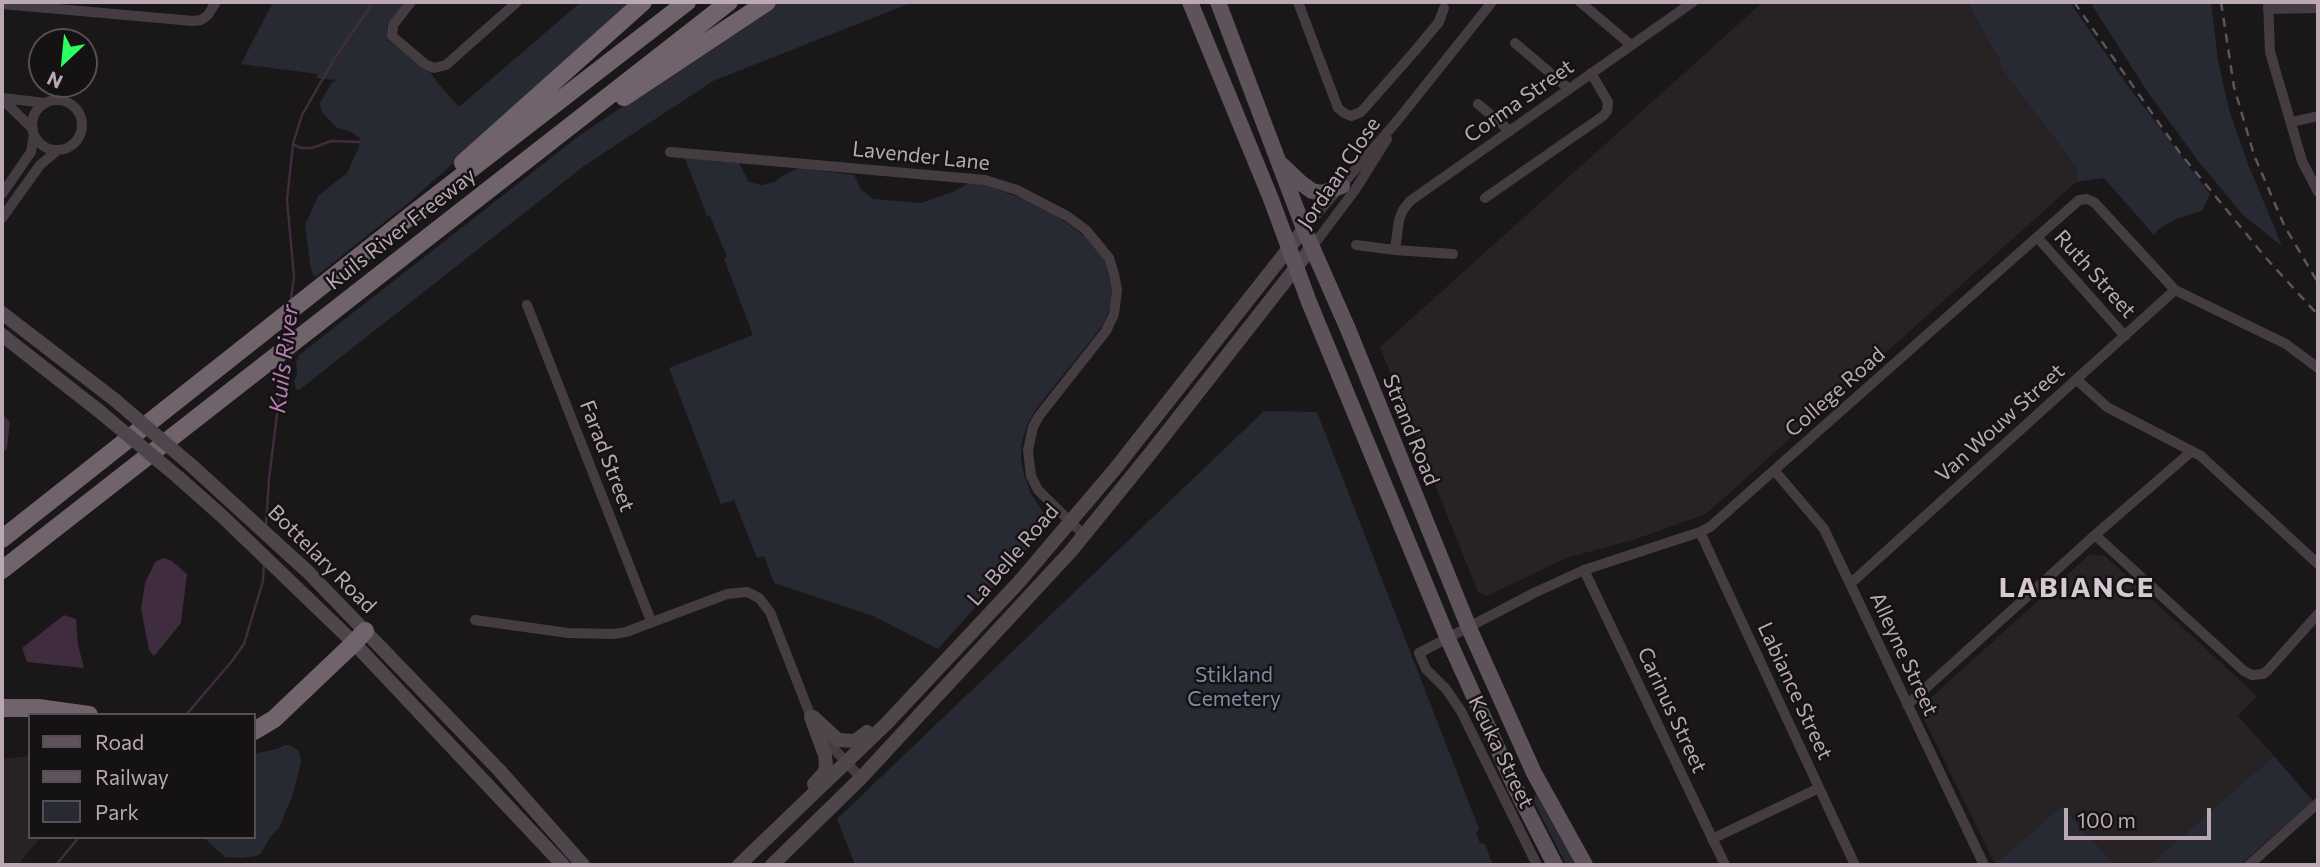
<!DOCTYPE html>
<html>
<head>
<meta charset="utf-8">
<style>
  body { margin:0 }
  #map { position:relative; width:2320px; height:867px; overflow:hidden; background:#1a1718; font-family:Commissioner,sans-serif }
  canvas { display:block }
  .frame { position:absolute; inset:0; border:4px solid #bba8b5; pointer-events:none }
  .legend { position:absolute; left:28px; top:713px; width:228px; height:126px; box-sizing:border-box; background:#151213; border:2px solid #574e54; margin:0; padding:9px 12px; list-style:none; font-size:21px; color:#bba8b5 }
  .legend li { display:flex; align-items:center; gap:14px; height:35px }
  .legend b { width:35px; border:2px solid #574e54 }
  .north { position:absolute; left:28px; top:28px; width:70px; height:70px; box-sizing:border-box; background:#151213; border:2px solid #574e54; border-radius:50%; rotate:206deg; font-size:19px; font-weight:700; line-height:28px; text-align:center; color:#bba8b5 }
  .north::after { content:''; display:block; margin:auto; width:24px; height:32px; background:#2aff61; clip-path:polygon(50% 0,100% 100%,50% 72%,0 100%) }
  .scale { position:absolute; left:2064px; top:808px; width:147px; height:32px; box-sizing:border-box; border:4px solid #bba8b5; border-top:0; padding-left:9px; font-size:21px; line-height:24px; white-space:nowrap; color:#bba8b5; -webkit-text-stroke:5px #151213; paint-order:stroke }
</style>
</head>
<body>
<div id="map">
<canvas width="2320" height="867"></canvas>
<div class="frame"></div>
<ul class="legend">
<li><b style="height:9px;background:#5e535a"></b>Road</li>
<li><b style="height:9px;background:#5e545b"></b>Railway</li>
<li><b style="height:19px;background:#272a32"></b>Park</li>
</ul>
<div class="north">N</div>
<div class="scale">100 m</div>
</div>
<script>
const c = document.querySelector('canvas').getContext('2d');
c.lineJoin = 'round';
function paint(path, color) { c.fillStyle = color; c.fill(path, 'evenodd'); }
const toPath = rows => new Path2D(rows.map(r => 'M' + r).join(''));
function stroke(path, color, width, dash) { c.strokeStyle = color; c.lineWidth = width; c.lineCap = dash ? 'butt' : 'round'; c.setLineDash(dash || []); c.stroke(path); }
function label(font, color, halo, rows, align = 'center') {
  c.font = font + ' Commissioner,sans-serif'; c.lineWidth = 5; c.setLineDash([]); c.textBaseline = 'middle'; c.strokeStyle = halo; c.fillStyle = color; for (const [text, x, y, turn = 0] of rows) {
    c.save(); c.translate(x, y); c.rotate((+turn || 0) * Math.PI / 180); c.textAlign = isNaN(turn) ? turn : align; if (halo) c.strokeText(text, 0, 0); c.fillText(text, 0, 0); c.restore();
  }
}
const built = toPath([
  [1763,2,1967,2,2002,65,2000,66,2077,168,2076,182,1706,514,1633,540,1566,558,1487,596,1478,592,1380,347],
  [2090,554,2105,556,2257,696,2238,716,2274,756,2149,865,2115,865,2062,806,1995,864,1923,717,1926,702],
  [30,756,30,837,41,837,18,865,2,865,2,759]
]);
const green = toPath([
  [273,2,405,2,387,26,388,40,431,73,437,82,459,107,581,2,630,2,565,64,406,205,315,277,311,270,305,225,318,196,347,173,359,147,360,138,349,131,337,128,321,111,320,103,331,84,336,80,316,78,318,74,241,64],
  [779,2,913,2,713,81,584,166,299,390,296,389,294,381,297,375,296,363,299,355,580,135],
  [1967,2,2070,2,2128,86,2210,194,2202,211,2176,219,2160,228,2154,235,2104,178,2076,182,2077,168,1999,65,2002,65],
  [2090,2,2211,2,2218,61,2230,113,2248,164,2282,246,2244,216,2199,162,2149,94],
  [685,158,739,163,749,182,762,185,775,182,782,176,799,168,854,175,861,189,873,199,921,203,955,191,969,183,982,184,1027,200,1052,212,1085,237,1104,259,1112,287,1110,307,1103,325,1036,409,1027,425,1022,442,1021,458,1024,475,1031,494,1045,515,1046,528,938,649,873,616,774,583,764,556,757,558,734,500,721,504,669,368,753,335,724,259,727,257,710,216,707,216],
  [1264,411,1317,412,1479,829,1476,833,1480,843,1485,844,1493,865,855,865,837,819],
  [284,745,289,745,299,751,301,762,293,794,279,828,271,836,261,853,256,856,241,858,225,857,203,837,254,837,254,754,280,748],
  [2274,756,2313,801,2240,865,2149,865],
  [1536,794,1548,816,1576,865,1566,865,1533,800],
  [2062,806,2115,865,1992,865,1995,864]
]);
const water = toPath([
  [2,414,10,422,7,449,2,453],
  [164,558,172,561,187,574,181,623,154,656,149,650,141,609,145,583,155,562],
  [64,615,76,619,78,645,84,668,27,662,22,648]
]);
const stream = toPath([
  [294,145,301,148,312,148,331,141,359,142],
  [291,299,294,277,287,200,293,144,302,115,333,61,373,2],
  [287,338,288,323],
  [266,525,269,479,284,358],
  [186,715,232,661,244,644,263,581,264,563],
  [56,865,79,837]
]);
const street = toPath([
  [411,2,393,25,392,36,425,64,434,68,446,65,517,2],
  [1298,2,1338,108,1344,113,1351,116,1361,112,1414,52,1439,22,1444,8],
  [1580,2,1631,45],
  [2268,2,2270,52,2302,161,2318,192],
  [2,4,193,21,201,20,208,15,216,2],
  [2268,9,2318,8],
  [1515,43,1569,89],
  [2,98,46,103],
  [3,100,33,129],
  '32 125a25 25 0 1 1 50 0a25 25 0 1 1-50 0Z',
  [1478,104,1510,131],
  [2292,122,2318,116],
  [670,152,985,180,1017,190,1067,216,1086,230,1109,258,1114,274,1117,290,1114,314,1106,331,1039,416,1033,427,1028,450,1031,476,1038,490,1084,535],
  [2,194,31,152,34,135],
  [1485,198,1603,116,1607,111,1608,102,1591,73],
  [2,218,40,165,58,150],
  [1304,229,1397,121,1492,2],
  [2037,237,2125,336],
  [1356,245,1395,250],
  [1312,247,1355,190,1387,139],
  [1453,254,1395,250,1399,220,1403,210,1410,201,1693,2],
  [527,305,651,621],
  [2077,380,2107,407,2201,456,2318,564],
  [1774,470,1824,529,1984,865],
  [1700,532,1855,865],
  [2095,535,2244,671,2252,675,2263,674,2268,670,2318,614],
  [1584,570,1725,865],
  [1850,584,2175,290],
  [475,620,568,633,614,634,626,632,727,594,747,592,759,598,770,612,813,722],
  [1907,705,2095,535,2192,451],
  [821,735,861,778],
  [1712,839,1819,788],
  [1537,865,1461,711,1446,689,1426,669,1419,653,1534,593,1584,570,1700,532,1710,527,2079,200,2087,199,2094,202,2175,290,2286,344,2318,368],
  [2249,865,2318,803]
]);
const secondary = toPath([
  [2,313,115,400],
  [2,335,99,411],
  [192,466,308,572,499,770,583,865],
  [178,477,222,516,354,643,563,865],
  [811,717,825,755,826,767,824,773,814,784],
  [813,717,838,740,855,741,867,732],
  [739,865,887,723,1019,582,1115,469,1304,229],
  [772,865,861,778,1071,551,1149,455,1312,247]
]);
const primary = toPath([
  [1190,2,1271,199,1309,302,1448,639,1515,787,1555,865],
  [1218,2,1304,229,1348,329,1469,628,1534,773,1585,865],
  [1282,165,1301,183,1312,191,1322,193,1342,186]
]);
const highway = toPath([
  [624,97,767,2],
  [463,163,643,2],
  [2,539,414,213,687,2],
  [2,570,729,2],
  [2,708,38,708,89,715],
  [254,731,274,719,354,643,365,631]
]);
const rail = toPath([
  [2074,2,2180,153,2266,258,2318,315],
  [2221,2,2234,87,2254,155,2284,225,2318,283]
]);
const secondaryBridge = toPath([
  [115,400,192,466],
  [99,411,178,477]
]);
const streetNames = [
  ["Corma Street",1519,101,-35],
  ["Lavender Lane",921,156,6],
  ["Jordaan Close",1339,173,-56],
  ["Kuils River Freeway",401,229,-38],
  ["Ruth Street",2095,274,48],
  ["College Road",1835,392,-41],
  ["Van Wouw Street",2000,423,-42],
  ["Strand Road",1411,430,68],
  ["Farad Street",607,456,69],
  ["La Belle Road",1013,555,-49],
  ["Bottelary Road",322,559,45],
  ["Alleyne Street",1904,654,65],
  ["Labiance Street",1795,691,65],
  ["Carinus Street",1672,710,65],
  ["Keuka Street",1501,752,64]
];
const parkNames = [
  ["Stikland",1234,675],
  ["Cemetery",1234,699]
];
const waterNames = [
  ["Kuils River",284,359,-83]
];
const districtNames = [
  ["LABIANCE",2077,588]
];
paint(built, '#272324');
paint(green, '#272a32');
paint(water, '#3f2c3e');
stroke(stream, '#3f2c3e', 2.5);
stroke(street, '#443c41', 10);
stroke(secondary, '#4f464c', 14);
stroke(primary, '#5e535a', 16);
stroke(highway, '#71636c', 18);
stroke(rail, '#5e545b', 2.5, [9, 7]);
stroke(secondaryBridge, '#4f464c', 14);
label('21px', '#bba8b5', '#151213', streetNames);
label('21px', '#7d8ca8', '#151213', parkNames);
label('italic 23px', '#b97cb5', '#151213', waterNames);
c.letterSpacing = '2px';
label('bold 28px', '#d6c9d2', '#151213', districtNames);
c.letterSpacing = '0px';
</script>
</body>
</html>
